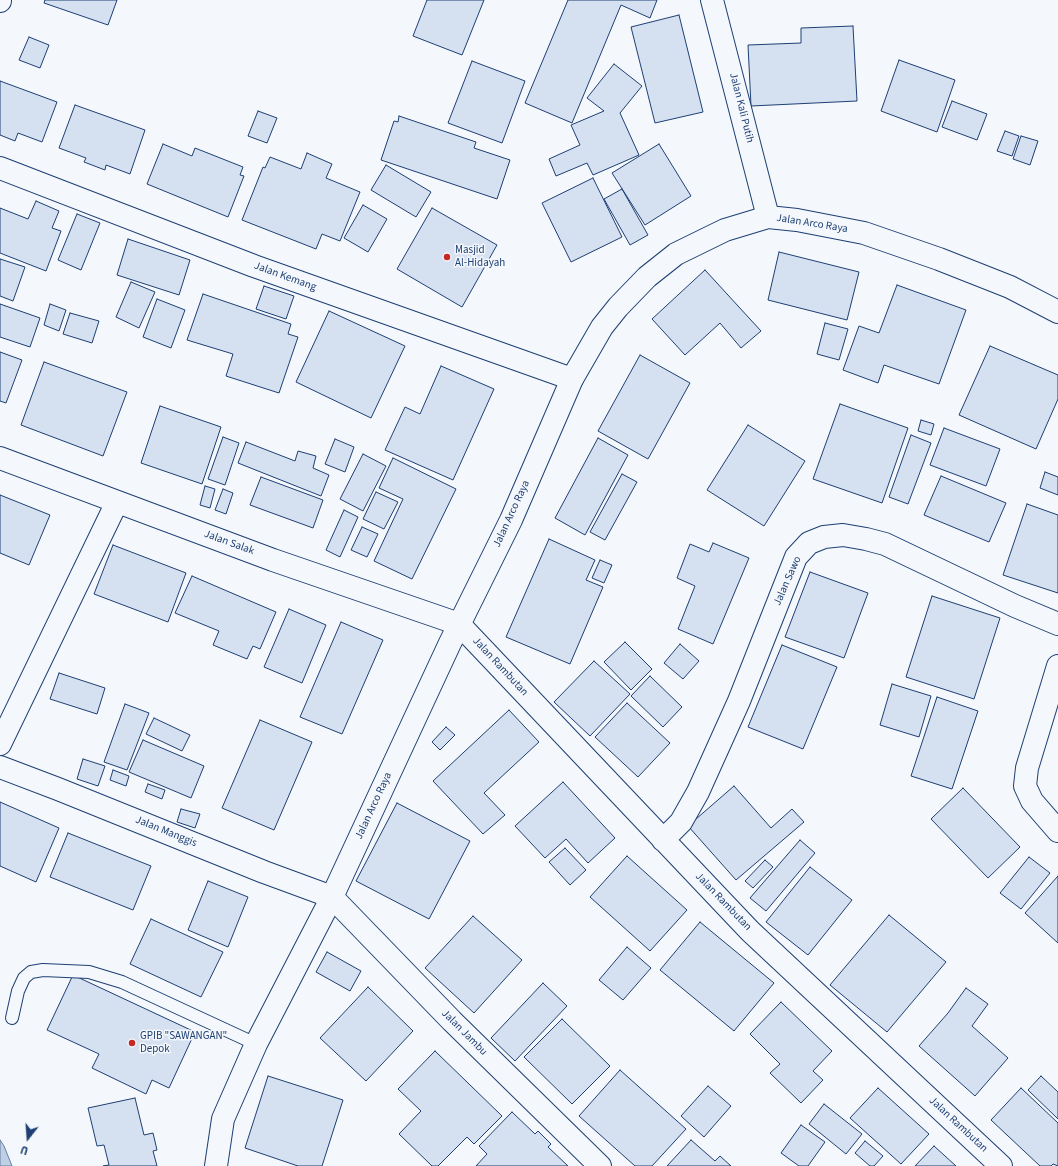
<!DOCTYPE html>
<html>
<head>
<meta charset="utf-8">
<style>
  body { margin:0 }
  #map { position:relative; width:1058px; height:1166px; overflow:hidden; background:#f4f7fb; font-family:"Source Sans 3",sans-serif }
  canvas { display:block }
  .north { position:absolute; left:8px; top:1118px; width:40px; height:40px; -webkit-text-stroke:3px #f4f7fb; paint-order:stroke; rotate:197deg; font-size:11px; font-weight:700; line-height:16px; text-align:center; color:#1d3f73 }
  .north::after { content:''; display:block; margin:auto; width:14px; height:18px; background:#1d3f73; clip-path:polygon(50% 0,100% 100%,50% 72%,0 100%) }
</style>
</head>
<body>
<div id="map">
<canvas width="1058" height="1166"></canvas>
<div class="north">U</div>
</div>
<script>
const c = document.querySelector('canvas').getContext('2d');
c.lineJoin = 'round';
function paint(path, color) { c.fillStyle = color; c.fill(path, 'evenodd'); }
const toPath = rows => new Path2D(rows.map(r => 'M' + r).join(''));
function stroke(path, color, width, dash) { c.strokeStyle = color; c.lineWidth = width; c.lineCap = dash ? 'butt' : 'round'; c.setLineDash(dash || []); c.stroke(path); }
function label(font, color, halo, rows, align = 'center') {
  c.font = font + ' "Source Sans 3",sans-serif'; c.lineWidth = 3; c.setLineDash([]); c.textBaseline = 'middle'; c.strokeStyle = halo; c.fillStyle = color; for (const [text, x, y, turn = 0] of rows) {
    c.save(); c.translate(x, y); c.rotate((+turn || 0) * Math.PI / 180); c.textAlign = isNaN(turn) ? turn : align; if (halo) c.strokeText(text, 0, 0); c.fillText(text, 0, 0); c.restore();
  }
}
const water = toPath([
  [0,1140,4,1146,12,1166,0,1166,0,1140]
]);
const building = toPath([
  [45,0,117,0,108,25,44,3,45,0],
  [427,0,484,0,462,55,413,36,427,0],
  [568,0,657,0,650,18,621,5,572,123,525,103,568,0],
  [679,15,703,112,655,123,631,27,679,15],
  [853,26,857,101,751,106,748,45,801,43,801,28,853,26],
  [29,37,49,45,40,68,19,60,29,37],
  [899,60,955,80,937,132,881,111,899,60],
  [472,61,525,81,502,143,448,123,472,61],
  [614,64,642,86,620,113,639,155,593,175,587,163,556,176,549,159,580,145,571,125,604,111,587,98,614,64],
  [0,81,57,102,42,142,18,133,15,141,0,135,0,81],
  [952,101,987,114,977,140,942,127,952,101],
  [75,105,145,130,130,174,106,165,105,170,84,162,86,158,59,148,75,105],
  [258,111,277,118,267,143,248,136,258,111],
  [399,116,476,142,474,148,510,160,497,199,381,160,394,121,398,122,399,116],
  [1005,131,1019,136,1012,156,997,151,1005,131],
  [1021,136,1038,141,1030,165,1013,159,1021,136],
  [163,144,192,156,195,148,243,167,240,175,244,176,228,217,147,184,163,144],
  [659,144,691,196,645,225,612,173,659,144],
  [307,153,332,164,326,178,360,192,340,241,322,234,316,249,242,220,263,167,265,168,270,157,301,169,307,153],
  [386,165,431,192,416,217,371,190,386,165],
  [593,178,622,237,571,262,542,203,593,178],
  [622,189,648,235,630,245,604,199,622,189],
  [36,201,59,211,52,228,61,231,46,271,0,253,0,208,28,219,36,201],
  [363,205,387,219,368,252,344,238,363,205],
  [432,208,497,245,462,307,397,269,432,208],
  [77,214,100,223,81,270,58,260,77,214],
  [128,239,190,260,179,295,117,275,128,239],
  [779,252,859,272,847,320,768,300,779,252],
  [0,259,25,267,13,301,0,296,0,259],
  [705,270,761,331,741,348,720,323,685,355,652,319,705,270],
  [131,282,155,292,139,328,116,317,131,282],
  [897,285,966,310,939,384,884,365,878,383,843,370,859,326,879,333,897,285],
  [264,286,294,296,286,319,256,309,264,286],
  [203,294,291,324,288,334,298,337,279,393,226,376,233,354,187,340,203,294],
  [157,299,185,310,171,348,143,337,157,299],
  [0,304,40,318,30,347,0,337,0,304],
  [50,304,66,310,59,331,44,325,50,304],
  [329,311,405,346,371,418,296,382,329,311],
  [70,313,99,321,92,343,63,334,70,313],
  [825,323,848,329,839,360,817,354,825,323],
  [990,346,1058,375,1058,399,1036,449,959,415,990,346],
  [0,352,22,360,6,403,0,401,0,352],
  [640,355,690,383,648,459,598,431,640,355],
  [44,362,127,392,103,456,21,425,44,362],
  [441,366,494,389,453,480,385,450,405,407,420,414,441,366],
  [840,404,908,428,882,503,813,479,840,404],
  [160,406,221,427,202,484,141,463,160,406],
  [921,420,934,424,931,435,918,431,921,420],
  [748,425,805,461,764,526,707,490,748,425],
  [944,428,1000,449,986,486,930,465,944,428],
  [911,435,931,443,908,504,889,497,911,435],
  [223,437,239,443,225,485,208,479,223,437],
  [598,438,628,455,585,535,555,518,598,438],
  [335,439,354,447,345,472,325,464,335,439],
  [246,442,295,461,298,451,316,456,313,468,329,475,321,496,238,463,246,442],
  [363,454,386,466,363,511,340,499,363,454],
  [393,458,456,489,412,579,374,561,403,499,379,488,393,458],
  [1045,472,1058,477,1058,495,1040,488,1045,472],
  [622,474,637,482,605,540,590,532,622,474],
  [941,476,1006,503,989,542,924,515,941,476],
  [261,477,323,500,313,528,250,505,261,477],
  [205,486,215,489,210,508,200,505,205,486],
  [223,489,233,493,226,514,215,510,223,489],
  [376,492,398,502,384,529,363,519,376,492],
  [0,495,50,515,29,565,0,553,0,495],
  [1027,504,1058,515,1058,593,1003,575,1027,504],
  [344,510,358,517,340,557,326,550,344,510],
  [362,527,378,534,367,557,351,550,362,527],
  [549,539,595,560,586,580,603,587,570,664,506,637,549,539],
  [713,543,749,558,713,644,678,629,695,586,677,578,690,544,709,552,713,543],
  [113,545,186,573,168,622,94,594,113,545],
  [600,560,612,565,604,583,592,578,600,560],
  [810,572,868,593,844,658,785,637,810,572],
  [192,576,276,612,260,649,253,646,247,659,213,645,219,631,175,613,192,576],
  [932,596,1000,618,974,699,906,677,932,596],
  [289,609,326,625,302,683,264,667,289,609],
  [341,622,383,640,342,734,300,717,341,622],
  [625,642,652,669,631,690,604,662,625,642],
  [680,644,699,661,683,679,664,663,680,644],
  [782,645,837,667,803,749,748,727,782,645],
  [594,661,630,694,590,736,554,702,594,661],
  [59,673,105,688,97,714,50,699,59,673],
  [650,676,682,707,663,727,631,696,650,676],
  [892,684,931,696,919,737,880,725,892,684],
  [937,697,978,711,952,789,911,776,937,697],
  [627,703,670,743,638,777,595,737,627,703],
  [125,704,149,713,127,770,104,762,125,704],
  [509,710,539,742,484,793,505,815,483,834,433,781,509,710],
  [154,718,190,735,182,751,146,734,154,718],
  [260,720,312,742,274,830,222,808,260,720],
  [446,727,455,735,440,750,432,742,446,727],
  [143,740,204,766,191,798,129,772,143,740],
  [83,759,105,766,98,786,77,779,83,759],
  [113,770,129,776,126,786,110,780,113,770],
  [563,782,615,838,588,863,566,839,545,858,515,826,563,782],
  [148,784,165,790,162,799,145,792,148,784],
  [734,786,771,828,792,809,804,822,736,880,688,826,734,786],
  [963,788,1020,847,988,878,931,819,963,788],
  [0,802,59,828,36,882,0,866,0,802],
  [397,803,470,841,429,919,356,881,397,803],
  [181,809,200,814,195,828,177,822,181,809],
  [68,833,151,866,133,910,50,877,68,833],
  [800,840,815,853,766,911,750,898,800,840],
  [565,848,586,870,570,885,549,862,565,848],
  [627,856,687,910,650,951,590,897,627,856],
  [1029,857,1050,873,1021,909,1000,893,1029,857],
  [765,860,773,867,753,888,745,881,765,860],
  [810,867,852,900,808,955,766,922,810,867],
  [1058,876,1058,943,1025,913,1058,876],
  [208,881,248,897,228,947,188,930,208,881],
  [889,915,946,962,887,1032,830,985,889,915],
  [473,916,522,960,474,1013,425,968,473,916],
  [151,919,223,952,201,997,130,964,151,919],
  [700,922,774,983,734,1031,660,970,700,922],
  [627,947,651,968,623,1000,599,980,627,947],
  [327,952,361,971,350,991,316,972,327,952],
  [73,975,195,1032,169,1088,152,1080,146,1094,92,1068,99,1054,47,1030,73,975],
  [543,983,567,1006,515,1061,491,1038,543,983],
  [368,987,413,1031,366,1081,320,1038,368,987],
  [966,988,988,1004,972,1026,1008,1058,975,1096,919,1046,948,1013,966,988],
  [781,1002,832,1051,813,1071,823,1080,801,1103,770,1073,780,1064,750,1034,781,1002],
  [562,1019,610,1066,572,1104,524,1057,562,1019],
  [435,1051,502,1116,474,1144,467,1137,438,1166,432,1166,399,1134,421,1111,398,1089,435,1051],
  [620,1070,686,1129,652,1166,635,1166,579,1116,620,1070],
  [268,1076,343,1100,322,1166,298,1166,245,1148,268,1076],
  [1041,1076,1058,1092,1058,1119,1028,1090,1041,1076],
  [708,1086,731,1106,704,1137,681,1116,708,1086],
  [878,1088,929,1134,901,1164,850,1118,878,1088],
  [1021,1088,1058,1123,1058,1166,1053,1164,1051,1166,1040,1166,991,1120,1021,1088],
  [135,1098,144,1135,153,1133,157,1150,153,1151,157,1166,103,1166,109,1165,104,1145,97,1146,88,1108,135,1098],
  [824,1104,862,1134,846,1154,809,1124,824,1104],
  [512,1112,535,1134,538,1131,551,1144,548,1147,568,1166,476,1166,487,1154,479,1146,512,1112],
  [801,1125,825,1142,808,1166,799,1166,781,1153,801,1125],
  [691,1140,715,1161,720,1156,731,1166,667,1166,691,1140],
  [865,1141,883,1156,874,1166,870,1166,855,1153,865,1141],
  [934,1146,956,1166,915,1166,934,1146]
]);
const lane = toPath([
  [12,1018,18,991,24,978,31,972,43,970,89,972,122,982,256,1044]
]);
const street = toPath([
  [712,0,768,217],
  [0,1,0,0],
  [0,168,254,266,572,379],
  [0,458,273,560,459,624,750,931,1001,1166],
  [1058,666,1027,768,1025,786,1032,801,1058,831],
  [0,744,117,502],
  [0,767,58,789,264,872,332,897,452,1021,600,1166],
  [663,840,681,822,698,792,739,701,796,557,809,543,824,537,843,535,866,539,885,544,1015,606,1058,624]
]);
const secondary = toPath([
  [216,1166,223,1119,256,1044,332,897,450,643,511,520,572,379,602,327,618,307,647,277,676,254,725,230,768,217,797,220,864,233,939,259,1010,287,1058,312]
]);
const markers = [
  [447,257,4,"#c62828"],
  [132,1043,4,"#c62828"]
];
const streetNames = [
  ["Jalan Kali Putih",741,108,76],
  ["Jalan Arco Raya",812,224,9],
  ["Jalan Kemang",285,277,20],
  ["Jalan Arco Raya",512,514,-65],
  ["Jalan Salak",229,543,20],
  ["Jalan Sawo",788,581,-66],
  ["Jalan Rambutan",500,667,47],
  ["Jalan Arco Raya",374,806,-65],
  ["Jalan Manggis",166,832,22],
  ["Jalan Rambutan",723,902,46],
  ["Jalan Jambu",464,1033,45],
  ["Jalan Rambutan",958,1125,43]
];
const poiNames = [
  ["Masjid",455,251],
  ["Al-Hidayah",455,264],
  ["GPIB \"SAWANGAN\"",140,1037],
  ["Depok",140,1050]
];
paint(water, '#bed0e5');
stroke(water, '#687fa3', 1);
paint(building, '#d5e0f0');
stroke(building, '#1d3f73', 1);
stroke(lane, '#1d3f73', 14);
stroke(street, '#1d3f73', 24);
stroke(secondary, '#1d3f73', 24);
stroke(lane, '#f4f7fb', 12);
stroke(street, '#f4f7fb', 22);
stroke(secondary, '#f4f7fb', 22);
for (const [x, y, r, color] of markers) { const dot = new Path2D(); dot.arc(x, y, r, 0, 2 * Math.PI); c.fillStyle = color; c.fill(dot); stroke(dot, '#f4f7fb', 1.5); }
label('11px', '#1d3f73', '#f4f7fb', streetNames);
label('11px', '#1d3f73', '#f4f7fb', poiNames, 'left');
</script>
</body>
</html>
